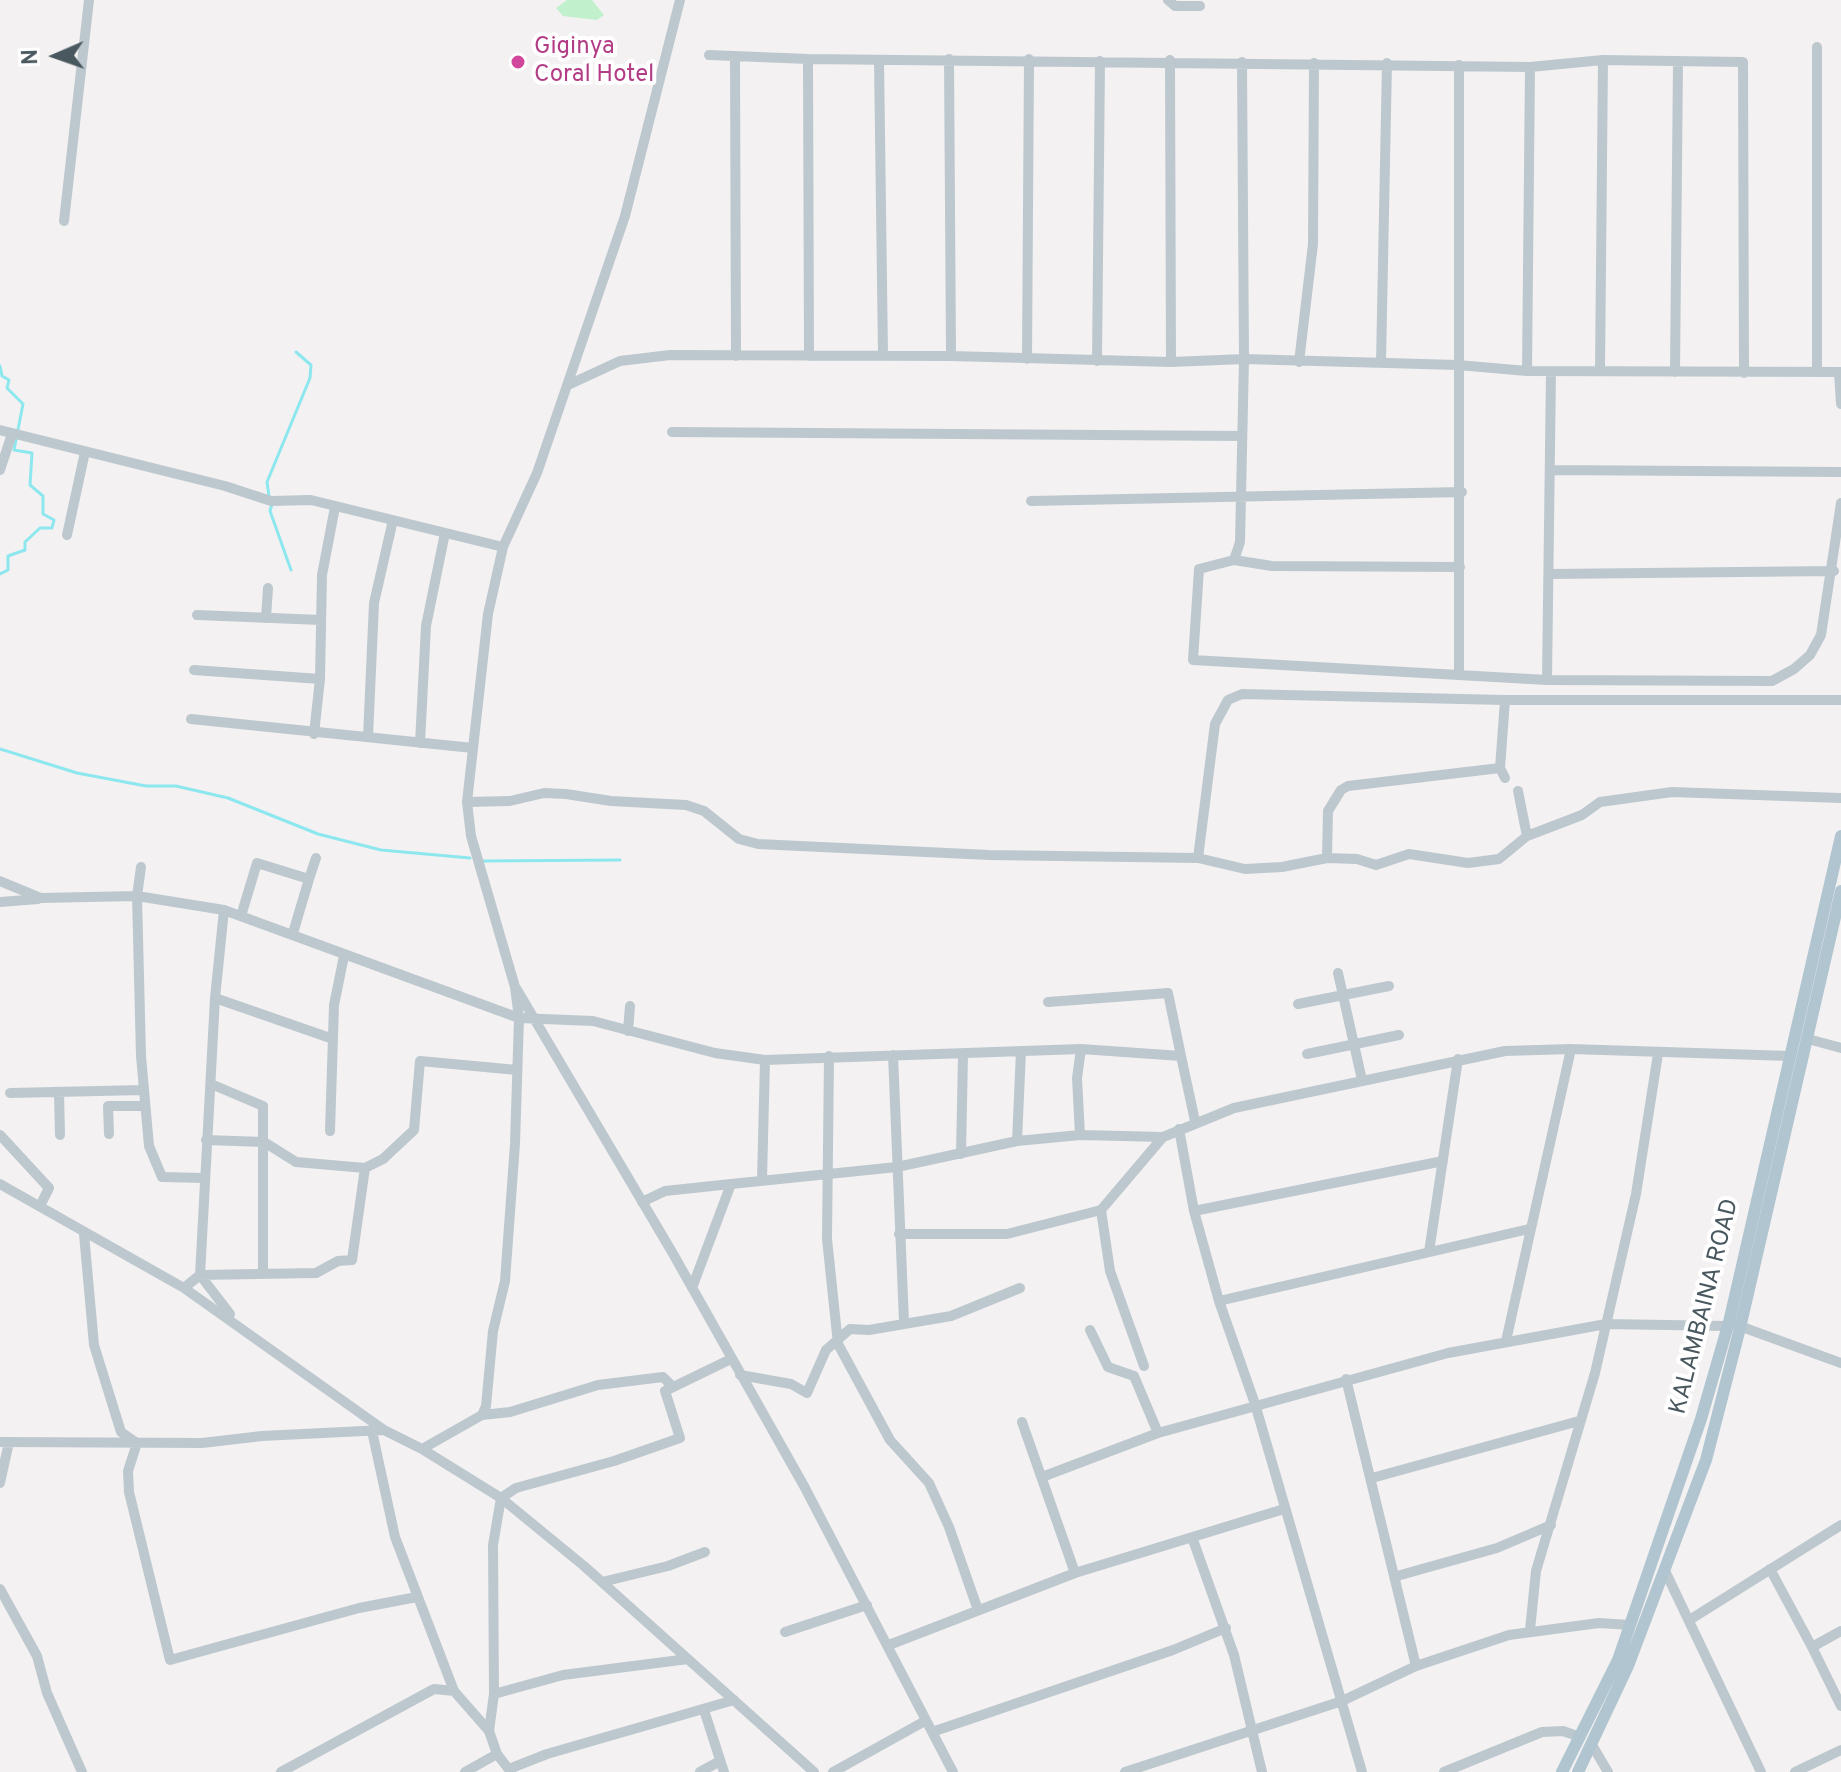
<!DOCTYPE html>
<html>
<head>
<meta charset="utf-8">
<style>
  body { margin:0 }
  #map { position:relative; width:1841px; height:1772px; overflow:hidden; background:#f4f1f2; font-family:Overpass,sans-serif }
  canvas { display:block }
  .north { position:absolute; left:16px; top:16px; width:80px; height:80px; -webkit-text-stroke:6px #fff; paint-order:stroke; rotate:268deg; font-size:22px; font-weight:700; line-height:32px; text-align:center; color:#49585f }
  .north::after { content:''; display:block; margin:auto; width:28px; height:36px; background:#49585f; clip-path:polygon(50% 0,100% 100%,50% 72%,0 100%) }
</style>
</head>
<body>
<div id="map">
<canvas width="1841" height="1772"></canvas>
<div class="north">N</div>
</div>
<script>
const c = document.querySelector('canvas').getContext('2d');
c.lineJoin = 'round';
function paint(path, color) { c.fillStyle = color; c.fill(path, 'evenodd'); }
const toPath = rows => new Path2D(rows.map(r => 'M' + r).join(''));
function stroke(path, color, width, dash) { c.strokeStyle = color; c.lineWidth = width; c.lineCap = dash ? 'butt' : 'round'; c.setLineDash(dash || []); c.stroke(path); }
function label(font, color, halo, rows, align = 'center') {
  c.font = font + ' Overpass,sans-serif'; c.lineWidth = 8; c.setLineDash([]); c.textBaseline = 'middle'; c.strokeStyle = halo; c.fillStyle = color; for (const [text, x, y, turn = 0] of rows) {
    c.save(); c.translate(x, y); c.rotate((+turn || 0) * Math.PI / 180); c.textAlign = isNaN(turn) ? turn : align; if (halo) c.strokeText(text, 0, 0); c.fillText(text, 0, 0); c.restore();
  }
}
const green = toPath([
  [567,0,592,0,604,15,597,20,563,16,556,8]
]);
const stream = toPath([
  [0,366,2,376,9,380,7,388,23,404,14,450,32,453,30,485,43,496,43,514,54,520,52,528,40,528,25,542,25,550,8,556,8,570,0,574],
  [269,496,267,482,310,378,311,365,296,352],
  [272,504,270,511,291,570],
  [0,749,77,773,146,786,176,786,228,798,318,834,381,850,470,858],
  [483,861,620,860]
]);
const minor = toPath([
  [1168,0,1175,6,1200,6],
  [1817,47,1817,371],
  [709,55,808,59,1530,67,1603,60,1743,62,1744,373],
  [735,57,736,356],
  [808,59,809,356],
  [949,59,951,356],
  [879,60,883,355],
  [1170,60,1171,362],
  [1242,62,1244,359,1240,542,1234,560,1199,569,1193,660,1547,680,1772,681,1794,669,1810,655,1821,635,1841,503],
  [1459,65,1459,675],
  [64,221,89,0],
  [1027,359,1029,59],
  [1097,361,1100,61],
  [1299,362,1313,244,1314,63],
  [1381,362,1387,63],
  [1600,370,1603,60],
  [1527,371,1530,67],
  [1675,372,1678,61],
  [1839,372,1841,404],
  [568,385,620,361,670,355,951,356,1171,362,1244,359,1458,365,1527,371,1841,372],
  [0,430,225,486,271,501,311,500,503,547],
  [672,432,1242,436],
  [0,470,12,434],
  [1552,470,1841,472],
  [1031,501,1462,492],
  [67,535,85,452],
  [1234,560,1272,566,1460,567],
  [1551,574,1834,571],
  [197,615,321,620],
  [266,618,268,588],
  [194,670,320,679],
  [1547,680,1551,371],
  [191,719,473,748],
  [314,734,320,679,322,575,335,507],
  [368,737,374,603,393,520],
  [420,743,426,626,445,533],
  [1500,768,1505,700],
  [1518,791,1527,836],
  [467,802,510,801,544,793,566,794,611,801,686,805,704,811,739,839,758,844,989,855,1198,858,1245,869,1282,867,1327,858,1328,811,1341,790,1348,786,1500,768,1505,778],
  [1198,858,1215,724,1228,700,1242,694,1505,700,1841,700],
  [1327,858,1357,859,1376,865,1409,854,1468,863,1499,859,1527,836,1582,815,1600,802,1672,792,1841,798],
  [141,867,137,896,141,1056,149,1146,162,1177,204,1178],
  [309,879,316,858],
  [0,881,41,898,137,896,224,910,519,1018,593,1021,715,1053,765,1060,1081,1049,1181,1056,1195,1121],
  [0,902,38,899],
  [241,916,257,863,309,879,293,933],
  [1338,973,1362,1080],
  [516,988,672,1252,804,1486,953,1772],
  [215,998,333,1039],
  [1048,1002,1168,993,1181,1056],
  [1298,1004,1389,986],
  [628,1031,630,1006],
  [1808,1039,1841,1048],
  [1307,1054,1399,1035],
  [893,1055,904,1322],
  [829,1056,827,1239,838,1344,890,1440,929,1483,949,1527,978,1610],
  [211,1084,263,1106,263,1273],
  [59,1092,60,1135],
  [10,1093,143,1090],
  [1179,1129,1194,1211,1219,1301,1255,1404,1362,1772],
  [330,1131,334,1005,344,956],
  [109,1134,108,1106,145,1106],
  [0,1135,49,1188,41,1204],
  [1080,1135,1077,1078,1081,1049],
  [206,1140,264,1142,296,1162,365,1168],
  [1017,1141,1021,1051],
  [961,1154,963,1055],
  [762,1180,765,1060],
  [0,1184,184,1288,384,1430,422,1449,501,1498,584,1566,814,1772],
  [642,1202,665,1191,731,1184],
  [1101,1210,1110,1271,1144,1366],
  [1194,1211,1443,1161],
  [84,1234,94,1345,121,1432,137,1443,128,1471,129,1492,170,1660,359,1608,417,1597],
  [899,1234,1007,1234,1101,1210,1163,1137],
  [1429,1252,1458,1059],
  [200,1275,316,1273,338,1261,352,1260,365,1168,383,1159,414,1130,420,1061,517,1070],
  [200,1275,230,1314],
  [184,1288,200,1275,215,998,224,910],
  [692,1288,731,1184,897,1167,1017,1141,1080,1135,1163,1137,1234,1108,1505,1051,1571,1049,1790,1056],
  [1219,1301,1529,1229],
  [1734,1324,1841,1363],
  [1090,1330,1108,1367,1134,1376,1158,1433],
  [1506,1341,1571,1049],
  [740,1375,791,1384,807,1393,826,1350,850,1329,869,1330,951,1316,1020,1288],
  [1346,1379,1416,1666],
  [482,1415,510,1412,598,1385,663,1377,673,1387],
  [1022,1422,1075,1573],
  [372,1431,395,1537,454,1691],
  [0,1442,202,1443,262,1436,384,1430],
  [422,1449,482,1415,486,1406,493,1331,505,1281,515,1144,519,1018,515,987,471,836,467,802,488,614,503,547,537,473,625,216,680,0],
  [1042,1477,1158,1433,1448,1353,1606,1324,1728,1326],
  [1372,1478,1579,1421],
  [0,1483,9,1442],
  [1192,1537,1234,1655,1262,1772],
  [1770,1569,1812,1647],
  [1666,1573,1761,1772],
  [1397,1576,1497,1548,1551,1525],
  [602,1582,668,1566,705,1552],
  [0,1589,37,1656,47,1693,82,1772],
  [1691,1619,1841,1525],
  [1530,1630,1536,1571,1595,1373,1636,1194,1658,1054],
  [1841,1631,1812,1647,1841,1706],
  [785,1632,867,1605],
  [889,1645,1075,1573,1284,1509],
  [494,1694,563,1675,688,1659],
  [704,1710,724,1772],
  [489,1731,494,1694,493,1545,501,1498,516,1488,614,1461,680,1438,665,1391,731,1359],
  [932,1732,1173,1650,1226,1628],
  [1592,1745,1608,1772],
  [509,1769,547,1754,734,1700],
  [281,1772,434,1689,454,1691,489,1731,497,1754,511,1772],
  [465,1772,497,1754],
  [700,1772,720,1761],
  [833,1772,925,1721],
  [1125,1772,1342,1701,1416,1666,1509,1635,1599,1623,1630,1625],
  [1444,1772,1542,1732,1563,1731,1580,1737],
  [1795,1772,1841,1750]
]);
const major = toPath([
  [1562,1772,1618,1660,1701,1419,1729,1322,1841,836],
  [1578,1772,1628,1666,1706,1460,1740,1328,1841,891]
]);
const markers = [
  [518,62,8,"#d1479c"]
];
const hotelNames = [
  ["Giginya",534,48],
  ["Coral Hotel",534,76]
];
const streetNames = [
  ["KALAMBAINA ROAD",1706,1307,-76]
];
paint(green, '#c0f1cc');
stroke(stream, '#8de7ee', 3);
stroke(minor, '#bdc8ce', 10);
stroke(major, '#b1c5d0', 12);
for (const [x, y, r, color] of markers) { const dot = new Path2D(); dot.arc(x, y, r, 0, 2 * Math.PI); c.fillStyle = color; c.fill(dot); stroke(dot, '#fff', 3); }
label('24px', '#b23c85', '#fff', hotelNames, 'left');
label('24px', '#49585f', '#fff', streetNames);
</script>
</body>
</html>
